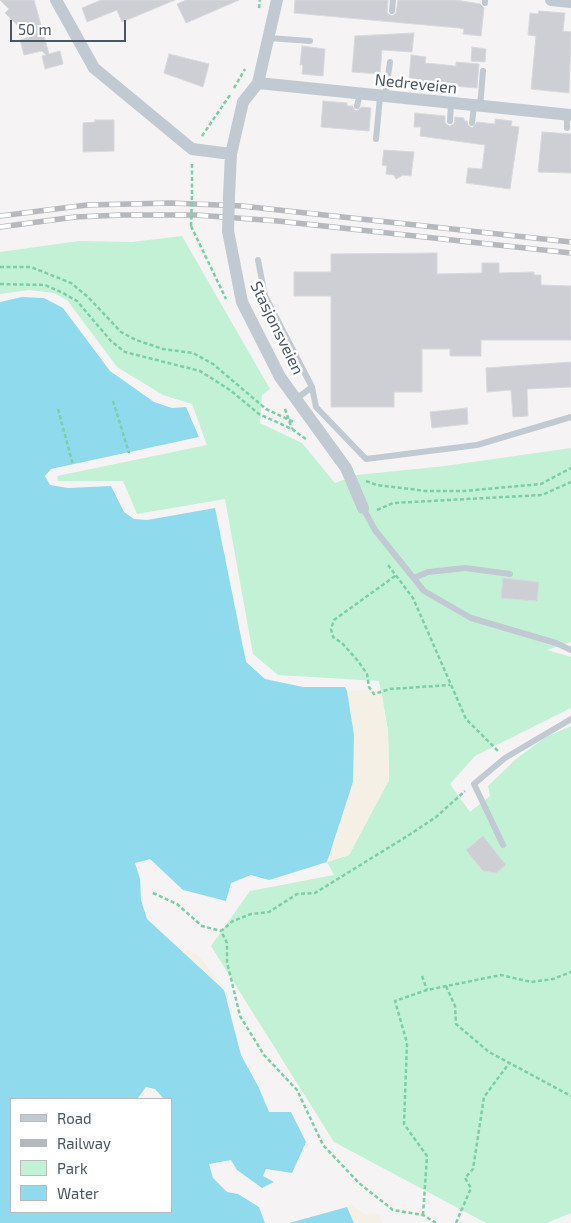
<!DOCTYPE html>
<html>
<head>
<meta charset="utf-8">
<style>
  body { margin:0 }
  #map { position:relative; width:571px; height:1223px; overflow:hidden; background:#f5f3f3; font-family:"Exo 2",sans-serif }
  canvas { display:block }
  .legend { position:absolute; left:10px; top:1098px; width:162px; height:115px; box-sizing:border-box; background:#fff; border:1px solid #b7bbc0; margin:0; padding:6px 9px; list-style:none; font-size:15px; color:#4a5661 }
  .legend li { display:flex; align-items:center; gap:10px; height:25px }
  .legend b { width:25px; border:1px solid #b7bbc0 }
  .scale { position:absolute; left:10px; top:20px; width:116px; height:22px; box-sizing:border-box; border:2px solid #4a5661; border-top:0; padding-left:6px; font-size:15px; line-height:18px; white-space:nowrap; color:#4a5661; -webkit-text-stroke:4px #fff; paint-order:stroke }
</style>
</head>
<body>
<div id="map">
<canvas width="571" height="1223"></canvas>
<ul class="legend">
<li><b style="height:6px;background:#c1cad2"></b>Road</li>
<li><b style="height:6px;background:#b5b8bd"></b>Railway</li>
<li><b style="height:14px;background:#c3f1d5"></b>Park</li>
<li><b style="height:14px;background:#90daee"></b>Water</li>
</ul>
<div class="scale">50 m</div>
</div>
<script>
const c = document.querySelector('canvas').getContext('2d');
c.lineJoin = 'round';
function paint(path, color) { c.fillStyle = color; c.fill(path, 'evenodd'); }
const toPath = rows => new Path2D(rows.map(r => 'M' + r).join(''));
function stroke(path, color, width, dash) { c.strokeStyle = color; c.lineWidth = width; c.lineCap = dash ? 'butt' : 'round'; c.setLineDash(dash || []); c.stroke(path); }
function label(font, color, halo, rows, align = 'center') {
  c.font = font + ' "Exo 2",sans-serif'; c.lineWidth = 5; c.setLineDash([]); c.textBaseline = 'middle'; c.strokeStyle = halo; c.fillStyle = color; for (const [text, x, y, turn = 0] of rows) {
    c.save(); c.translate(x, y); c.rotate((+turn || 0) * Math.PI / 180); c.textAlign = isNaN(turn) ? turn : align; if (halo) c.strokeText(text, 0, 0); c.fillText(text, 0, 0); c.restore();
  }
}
const green = toPath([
  [182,236,270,389,262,395,260,423,302,443,335,483,357,475,445,466,571,448,571,642,547,650,571,657,571,708,475,756,450,784,470,812,490,796,488,786,516,759,546,737,571,726,571,1213,547,1223,486,1223,334,1142,211,946,250,891,334,875,327,862,349,855,389,780,388,731,379,681,278,675,253,654,225,499,137,514,123,481,58,481,57,476,207,445,192,404,163,395,117,367,67,300,54,293,29,290,0,294,0,252,79,241,132,242]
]);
const sand = toPath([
  [381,689,388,731,389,780,349,855,327,862,336,840,354,735,347,691],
  [186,950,198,955,226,990,185,954],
  [350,1204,366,1215,380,1214,382,1223,354,1223,347,1207]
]);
const water = toPath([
  [22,297,44,298,63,308,110,371,154,402,172,408,186,407,199,437,51,469,45,476,50,485,68,488,111,486,124,512,134,519,147,520,215,508,246,662,265,679,303,687,345,687,347,691,354,735,353,782,327,862,269,880,251,875,231,883,226,901,183,890,150,859,135,863,140,879,141,900,147,919,224,990,241,1055,259,1088,269,1112,291,1112,306,1142,292,1173,266,1169,263,1176,274,1182,262,1188,237,1170,231,1160,209,1164,213,1178,227,1192,238,1194,259,1207,265,1223,0,1223,0,302],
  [146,1087,155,1089,164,1099,171,1099,171,1212,11,1212,11,1099,137,1099],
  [347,1207,354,1223,289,1223]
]);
const building = toPath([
  [0,0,34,0,49,54,60,51,63,64,45,69,42,56,46,55,42,51,24,55,20,40,29,37,5,13,9,9,0,0],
  [101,0,175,0,122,22,117,10,87,22,82,8,101,0],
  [186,0,239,0,186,23,177,4,186,0],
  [295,0,388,0,387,13,392,16,396,13,398,0,456,0,480,4,484,8,481,36,463,34,464,29,459,28,294,13,295,0],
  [539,11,565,13,563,31,571,32,569,93,531,89,536,36,528,35,530,13,538,14,539,11],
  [414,33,412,52,382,50,380,74,352,72,355,36,414,33],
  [302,46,325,49,323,76,302,74,303,65,300,65,302,46],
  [472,47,486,49,485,62,471,61,472,47],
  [169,54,209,64,203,87,164,73,169,54],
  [411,55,426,57,425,63,456,66,456,62,479,64,477,88,418,83,415,85,409,80,411,55],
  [323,101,347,103,347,106,352,106,356,111,362,107,371,108,369,131,321,127,323,101],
  [415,113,445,116,445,123,449,126,454,124,455,117,464,118,464,121,467,121,468,125,472,128,477,122,495,124,495,119,512,121,511,126,519,127,510,189,466,183,468,168,482,169,485,145,420,136,421,127,414,127,415,113],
  [95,120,114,120,114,151,83,152,83,123,95,122,95,120],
  [542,132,571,134,571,173,538,172,542,132],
  [384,150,414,152,411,176,403,175,396,179,394,175,386,174,387,166,382,165,384,150],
  [437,253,437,274,482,273,482,263,499,263,499,273,534,272,534,275,541,275,541,285,571,286,571,340,481,340,481,356,450,356,450,349,422,349,422,392,394,392,394,407,331,407,331,296,294,296,294,272,331,272,331,254,437,253],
  [571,362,571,387,527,389,528,416,513,417,511,390,487,392,486,368,571,362],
  [467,408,468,424,432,428,430,412,467,408],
  [503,578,539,582,537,601,501,598,503,578],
  [483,836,506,865,496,873,483,871,466,850,483,836]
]);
const path = toPath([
  [259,8,260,0],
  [234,88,245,69],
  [202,136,230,95],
  [192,194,192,163],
  [191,226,226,299],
  [0,267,31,267,71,283,88,297,121,332,136,340,163,349,193,353,213,364,266,409,294,422],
  [0,284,45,285,63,293,77,301,111,341,125,352,200,371,230,390,259,414,292,429,307,440],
  [113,401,129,453],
  [58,409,73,465],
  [285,409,292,429],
  [366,481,377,485,426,491,464,491,541,484,571,468],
  [377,510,393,503,542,495,571,482],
  [388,565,413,598,466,719,499,752],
  [395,576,334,620,331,629,333,637,342,643,358,661,367,674,369,687,374,694,390,689,450,685],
  [153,893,177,904,202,926,221,931],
  [422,976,427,990],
  [446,986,455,1006,456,1024,489,1052,571,1096],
  [423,1215,427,1156,404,1124,407,1043,395,1001,427,990,501,975,531,982,553,979,571,972],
  [436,1223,423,1215,393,1210,359,1183,323,1145,297,1090,264,1055,240,1016,227,962,227,943,221,931,233,921,251,914,269,912,297,894,315,893,409,835,436,817,465,791],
  [456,1223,471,1188,465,1178,473,1169,484,1097,510,1062]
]);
const lane = toPath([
  [485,3,485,0],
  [392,11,393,0],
  [269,38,310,41],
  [385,96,390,62],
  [357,106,360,94],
  [480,107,483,71],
  [450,121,451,104],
  [472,123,474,106],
  [567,128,567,115],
  [376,139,380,97],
  [258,260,265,296,312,387,296,399],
  [312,387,316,407,366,459,477,445,571,417],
  [363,508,375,530,424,591,471,618,556,643,571,650],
  [414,578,428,572,465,568,510,574],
  [503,845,474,784,505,758,571,719]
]);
const street = toPath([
  [56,0,94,68,192,149,231,154],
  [551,0,571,2],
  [258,83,571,115],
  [229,196,231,154,243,102,258,83,277,0],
  [228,231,242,302,280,377,346,468,363,508]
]);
const rail = toPath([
  [0,216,87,205,171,203,242,206,571,242],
  [0,227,75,217,122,215,196,215,278,221,571,253]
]);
const pathBridge = toPath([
  [191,226,192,194]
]);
const streetBridge = toPath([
  [228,231,229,196]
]);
const streetNames = [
  ["Nedreveien",416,84,6],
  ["Stasjonsveien",277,328,64]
];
paint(green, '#c3f1d5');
paint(sand, '#f5f0e5');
paint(water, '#90daee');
paint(building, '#cdcfd5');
stroke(building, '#d7d9de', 1);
stroke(path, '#7ad0a6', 2.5, [4, 2.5]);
stroke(lane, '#c1cad2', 6);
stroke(street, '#c1cad2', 12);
stroke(rail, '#b5b8bd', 5.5);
stroke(rail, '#fff', 4, [11]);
stroke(pathBridge, '#7ad0a6', 2.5, [4, 2.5]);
stroke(streetBridge, '#c1cad2', 12);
label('16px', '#4a5661', '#fff', streetNames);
</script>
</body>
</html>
